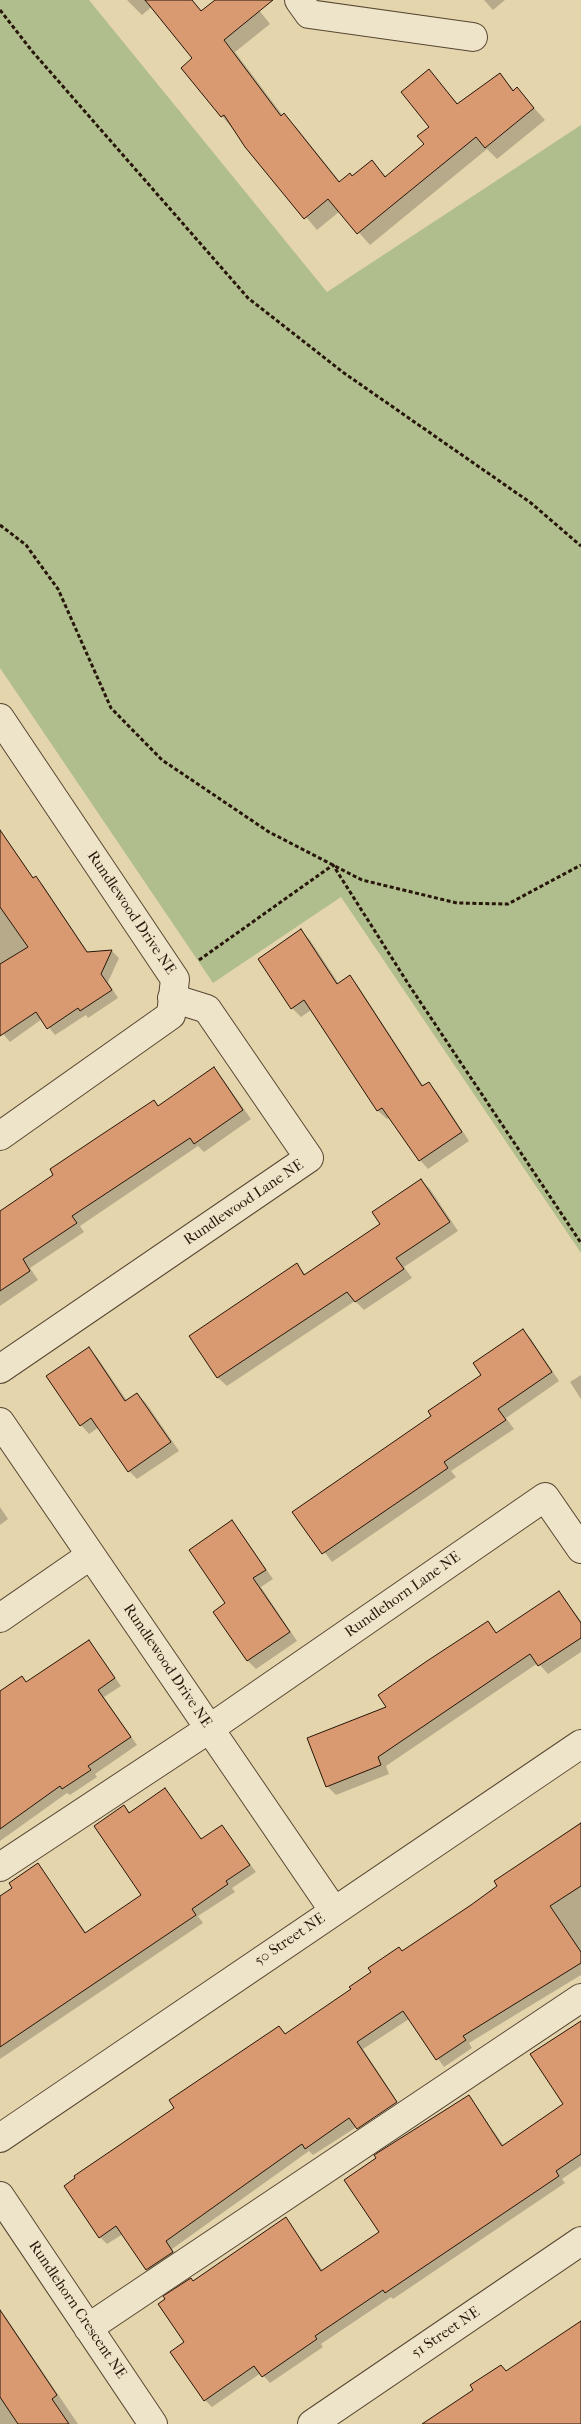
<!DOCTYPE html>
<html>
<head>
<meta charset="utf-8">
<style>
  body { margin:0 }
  canvas { display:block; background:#e5d5ac }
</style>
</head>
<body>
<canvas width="581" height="2424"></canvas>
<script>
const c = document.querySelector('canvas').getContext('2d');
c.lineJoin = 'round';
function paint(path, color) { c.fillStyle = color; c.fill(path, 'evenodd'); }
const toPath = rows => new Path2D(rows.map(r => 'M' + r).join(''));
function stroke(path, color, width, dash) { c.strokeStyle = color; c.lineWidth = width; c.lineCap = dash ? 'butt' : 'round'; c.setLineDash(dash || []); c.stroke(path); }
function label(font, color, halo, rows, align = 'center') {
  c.font = font + ' "IM FELL French Canon",serif'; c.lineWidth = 4; c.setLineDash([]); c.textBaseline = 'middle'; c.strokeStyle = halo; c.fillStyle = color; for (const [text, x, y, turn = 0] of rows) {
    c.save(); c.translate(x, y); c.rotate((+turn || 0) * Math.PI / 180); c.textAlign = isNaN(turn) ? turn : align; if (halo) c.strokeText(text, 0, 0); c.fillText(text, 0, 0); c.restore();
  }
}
const green = toPath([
  [0,0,89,0,327,292,581,125,581,1253,341,897,213,983,0,668]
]);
const shadow = toPath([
  [127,0,160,0,142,15],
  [217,0,251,0,270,24,235,52,283,116,296,127,341,183,352,177,371,162,387,177,425,144,431,127,429,71,459,105,500,75,515,91,517,89,545,120,497,159,487,149,370,245,340,211,317,230,222,116,194,58,192,1,203,12],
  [484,0,505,0,493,10],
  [0,830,34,879,43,885,89,954,112,951,119,958,108,982,118,998,88,1018,86,1015,55,1035,42,1019,10,1042,0,1030],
  [301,931,310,940,339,984,350,977,358,986,424,1087,428,1084,437,1092,469,1141,428,1169,420,1160,390,1117,387,1119,378,1111,311,1010,301,1017,292,1008],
  [214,1069,222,1078,251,1119,204,1152,198,1146,80,1226,84,1232,30,1268,38,1280,0,1306,0,1212],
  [421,1180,430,1189,458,1231,404,1267,412,1278,364,1310,355,1301,227,1386,218,1378,190,1336,297,1265,306,1275,381,1224],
  [523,1331,531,1339,559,1381,506,1418,514,1429,451,1471,456,1477,332,1562,294,1512,433,1416,483,1375],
  [89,1349,97,1357,127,1401,137,1394,146,1403,179,1451,137,1479,129,1471,99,1427,89,1434,81,1425],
  [581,1375,581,1399,570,1382],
  [0,1507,8,1519,0,1525],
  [232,1522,240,1531,273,1579,261,1587,297,1641,256,1669,247,1660,227,1604],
  [559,1592,581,1621,581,1652,548,1674,538,1663,386,1766,389,1774,336,1795,327,1786,388,1708,488,1623,498,1634],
  [89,1641,121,1686,104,1697,137,1745,95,1774,97,1777,70,1795,67,1793,0,1841,0,1693,22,1678,27,1683],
  [165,1790,202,1840,222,1827,256,1872,232,1888,235,1892,198,1916,203,1923,0,2059,0,1897,14,1888,38,1865,87,1934,142,1895,124,1807,131,1813],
  [581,1822,581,1975,469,2043,472,2048,444,2067,409,2019,363,2049,397,2101,313,2155,309,2151,172,2249,179,2260,154,2277,123,2234,107,2244,100,2237,176,2109,279,2027,286,2034,352,1990,499,1886,496,1882],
  [581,2022,581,2166,562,2179,565,2183,393,2299,391,2297,321,2344,323,2347,270,2383,261,2373,212,2407,205,2400,186,2343,193,2282,286,2219,323,2271,381,2232,469,2096,504,2146,564,2104],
  [399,2103,403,2110,365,2136,359,2129],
  [0,2311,5,2316,78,2424,0,2424]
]);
const building = toPath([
  [145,0,192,0,201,11,215,0,273,0,224,40,281,116,284,113,339,182,350,173,352,176,372,160,385,177,424,144,417,136,429,127,401,92,429,69,457,104,500,73,513,91,517,87,534,108,485,148,476,137,357,234,328,199,304,219,245,147,224,115,221,117,181,68,192,58,145,0],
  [0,830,33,878,36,876,87,952,112,950,101,974,112,990,80,1011,78,1008,47,1029,36,1012,0,1036,0,964,28,947,0,907,0,830],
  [301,929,337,984,350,975,422,1086,429,1082,462,1132,419,1161,382,1108,377,1111,304,1000,291,1009,258,959,301,929],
  [214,1067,243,1110,194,1144,190,1138,72,1216,77,1223,23,1259,30,1271,0,1291,0,1211,53,1175,50,1169,104,1133,154,1100,158,1106,214,1067],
  [421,1179,450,1222,396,1258,404,1269,355,1302,347,1292,217,1378,189,1336,297,1263,304,1275,380,1224,372,1212,421,1179],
  [523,1329,552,1372,498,1409,506,1420,444,1462,448,1468,322,1554,292,1512,431,1416,428,1411,481,1375,473,1363,523,1329],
  [89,1347,125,1401,137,1393,171,1442,128,1472,91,1418,80,1426,46,1376,89,1347],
  [232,1520,266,1570,253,1578,290,1632,247,1661,213,1612,225,1603,189,1550,232,1520],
  [559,1591,581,1623,581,1638,538,1666,530,1654,378,1757,381,1765,326,1787,307,1738,386,1707,378,1695,427,1661,488,1621,496,1633,559,1591],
  [89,1640,115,1678,98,1690,131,1737,88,1766,91,1770,62,1789,60,1786,0,1829,0,1691,22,1676,26,1682,89,1640],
  [165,1788,201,1839,222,1825,250,1865,226,1881,228,1884,192,1909,196,1915,0,2047,0,1896,12,1888,9,1883,38,1863,85,1933,141,1895,94,1826,124,1805,129,1813,165,1788],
  [581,1823,581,1886,550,1906,581,1952,581,1963,463,2036,466,2040,436,2060,403,2011,357,2042,397,2102,357,2129,349,2118,305,2149,302,2144,166,2241,173,2252,146,2270,116,2226,99,2238,64,2186,75,2178,74,2176,174,2108,169,2100,279,2026,285,2034,351,1989,349,1987,371,1972,368,1968,399,1947,402,1951,471,1905,497,1886,494,1881,581,1823],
  [581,2021,581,2154,556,2171,559,2176,385,2293,383,2290,315,2336,317,2339,262,2377,254,2366,204,2401,170,2352,184,2342,158,2304,165,2299,163,2296,191,2278,193,2281,286,2217,321,2271,379,2232,344,2180,376,2158,374,2155,469,2095,502,2146,563,2104,530,2054,581,2021],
  [0,2310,57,2395,52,2399,69,2424,18,2424,0,2397,0,2310],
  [581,2321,581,2424,422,2424,473,2390,470,2385,501,2365,506,2371,581,2321]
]);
const path = toPath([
  [0,10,32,51,248,298,344,373,531,503,581,546],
  [0,525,26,545,58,589,111,708,162,760,269,832,362,880,457,903,508,904,581,865],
  [199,960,333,865,409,985,581,1243]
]);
const minor = toPath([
  [299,0,309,14,473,37],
  [0,718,175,979,171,1015,0,1136],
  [0,1369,309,1158,207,1009,172,998],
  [0,1422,334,1911],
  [0,1618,91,1555],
  [0,1867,209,1729,545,1497,581,1549],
  [0,2138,581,1744],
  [0,2196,153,2424],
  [88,2328,581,1998],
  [312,2424,581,2241]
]);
const streetNames = [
  ["Rundlewood Drive NE",131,913,56],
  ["Rundlewood Lane NE",244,1203,-34],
  ["Rundlehorn Lane NE",403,1595,-35],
  ["Rundlewood Drive NE",167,1666,56],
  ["50 Street NE",290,1940,-34],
  ["Rundlehorn Crescent NE",77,2310,56],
  ["51 Street NE",446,2333,-34]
];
paint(green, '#b0be8d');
paint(shadow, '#0003');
paint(building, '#d99971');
stroke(building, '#271609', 1);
stroke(minor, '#564632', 30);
stroke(path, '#271609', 3, [4, 2.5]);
stroke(minor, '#eee4c9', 28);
label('15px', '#271609', '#eee4c9', streetNames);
</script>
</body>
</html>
